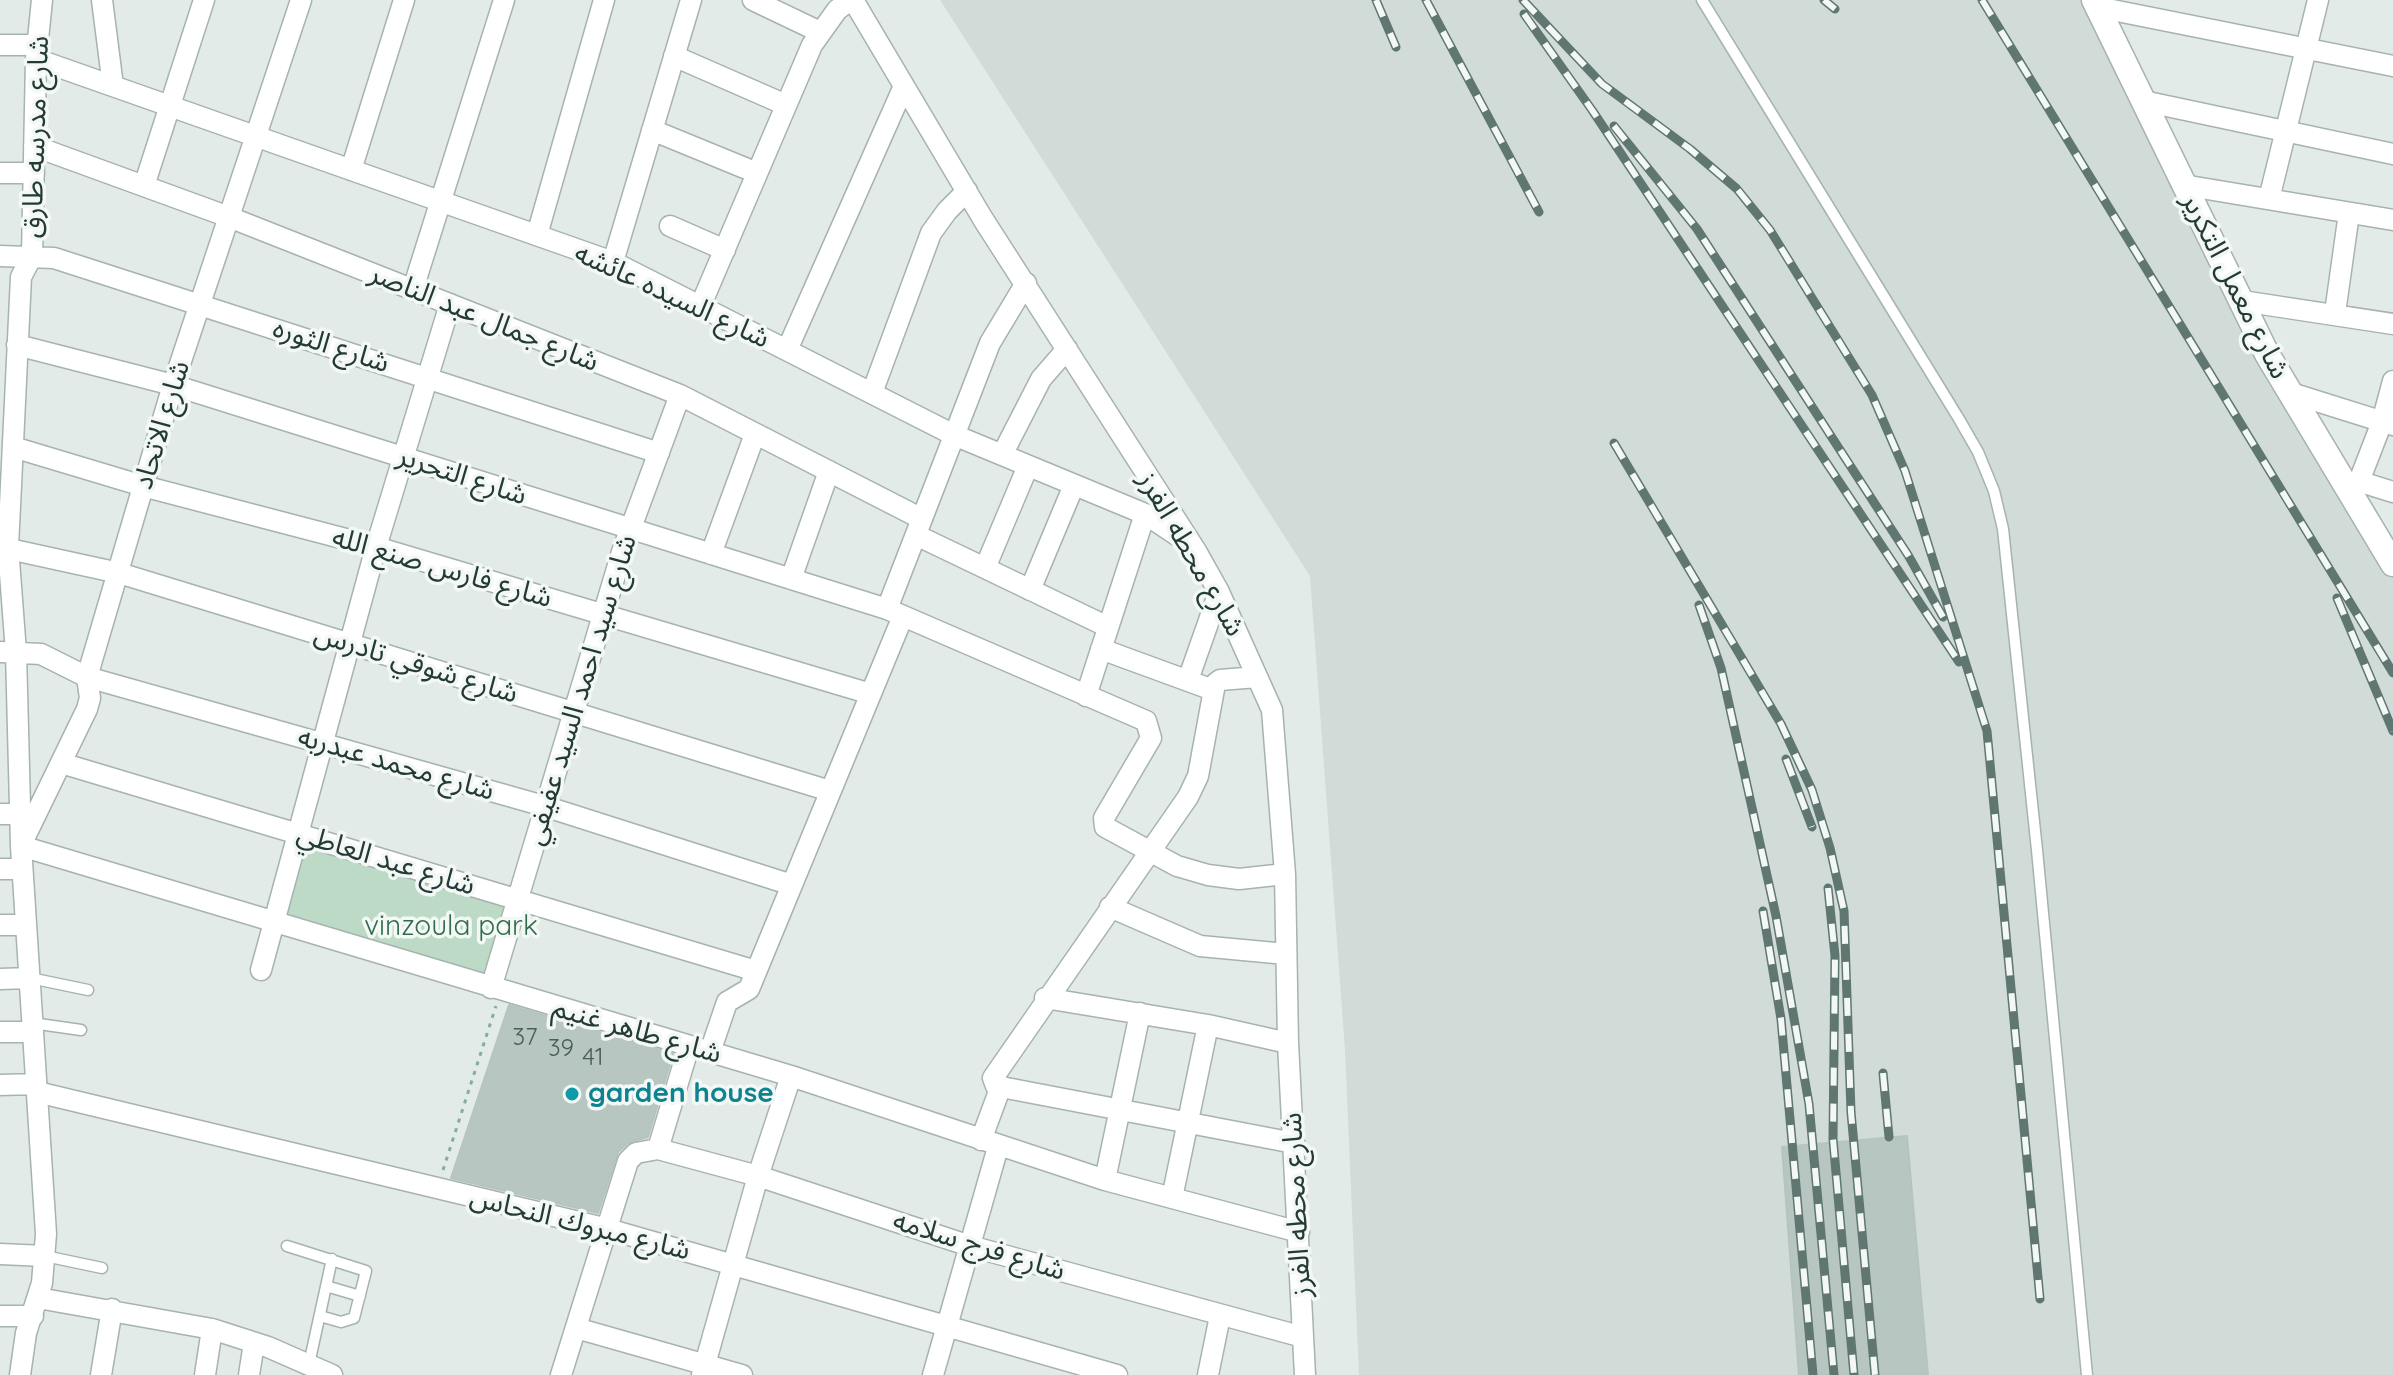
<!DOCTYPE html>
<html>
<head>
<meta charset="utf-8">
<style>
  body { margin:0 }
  canvas { display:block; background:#e3ebe8 }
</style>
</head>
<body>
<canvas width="2393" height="1375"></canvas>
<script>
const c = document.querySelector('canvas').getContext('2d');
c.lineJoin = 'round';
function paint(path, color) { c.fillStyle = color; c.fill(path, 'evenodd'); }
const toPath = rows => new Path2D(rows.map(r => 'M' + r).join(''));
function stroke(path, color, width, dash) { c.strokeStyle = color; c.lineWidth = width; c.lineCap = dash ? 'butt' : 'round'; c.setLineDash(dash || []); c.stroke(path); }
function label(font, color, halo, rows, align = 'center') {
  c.font = font + ' Quicksand,"Noto Sans Arabic",sans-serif'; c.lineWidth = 7; c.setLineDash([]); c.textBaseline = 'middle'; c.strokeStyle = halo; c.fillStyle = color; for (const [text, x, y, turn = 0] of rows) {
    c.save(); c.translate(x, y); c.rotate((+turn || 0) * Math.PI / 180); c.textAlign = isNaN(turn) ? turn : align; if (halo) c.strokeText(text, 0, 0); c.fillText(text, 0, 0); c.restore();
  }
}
const built = toPath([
  [940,0,2089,0,2393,572,2393,1375,1359,1375,1345,1050,1310,576]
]);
const green = toPath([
  [300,837,510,900,486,983,277,920]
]);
const building = toPath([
  [509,1005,673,1054,648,1137,628,1143,618,1152,598,1213,451,1178,509,1005],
  [1907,1136,1928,1375,1799,1375,1782,1147,1907,1136]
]);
const path = toPath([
  [443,1170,496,1006]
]);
const service = toPath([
  [1702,0,1959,419,1978,452,1994,491,2003,529,2037,850,2087,1375],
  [30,978,88,990],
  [32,1023,81,1030],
  [287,1246,366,1271,354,1318,341,1322,320,1316],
  [45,1256,102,1268],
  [326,1286,360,1296],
  [309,1364,332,1259]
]);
const minor = toPath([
  [102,0,113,86],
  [753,0,820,32],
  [853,0,983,219,1196,551,1219,592,1272,710,1285,874,1288,1043,1305,1375],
  [2097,7,2393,66],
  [0,45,37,45],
  [674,56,786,105],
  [36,59,613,262,954,435,1145,514,1181,538],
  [2143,101,2393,154],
  [652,130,757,173],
  [34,146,229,217,680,395,922,519],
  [351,170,404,0],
  [0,173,34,173],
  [2183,185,2393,220],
  [144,186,204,0],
  [2269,199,2318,0],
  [670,226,725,250],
  [537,235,604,0],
  [0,256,54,258,659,453],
  [613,262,691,0],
  [413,289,504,0],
  [2242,301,2393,324],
  [700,307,812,45,837,10,850,0],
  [2335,313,2349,213],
  [17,345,173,385,887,609,1146,721,1151,738,1104,818,1105,827,1177,866,1208,875,1239,879,1285,874],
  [787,350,904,86],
  [872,393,931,233,947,211,967,191],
  [2291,393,2393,425],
  [13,447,143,486,376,547,871,694],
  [1002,455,1041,379,1067,349],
  [2361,482,2393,492],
  [2353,497,2382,422,2393,381],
  [916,535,1108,627],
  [0,547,119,573,830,791],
  [711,554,755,434],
  [985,568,1028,466],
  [791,579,829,471],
  [1030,590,1074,485],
  [887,609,990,343,1026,283],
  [1101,649,1213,690],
  [0,652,41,654,87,677,544,806,792,885],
  [1257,677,1220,680,1215,684,1198,776,1188,797,993,1078,996,1086,1294,1143],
  [1188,680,1219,592],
  [1086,696,1145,514],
  [61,763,756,971],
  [0,814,20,814],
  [22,843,87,709,90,698,87,677,173,385,301,0],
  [21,846,791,1076,1105,1180,1299,1232],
  [0,869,22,869],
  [1110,907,1200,946,1286,954],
  [0,925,26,925],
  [261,970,376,547,450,304],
  [0,979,30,978],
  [491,988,622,552,680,395],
  [1045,998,1208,1025,1288,1043],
  [0,1032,33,1032],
  [710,1052,727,1002,749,989,903,616],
  [0,1085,36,1084],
  [37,1092,608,1229,1117,1375],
  [981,1140,1001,1086],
  [658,1149,689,1046],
  [1105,1180,1140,1013],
  [1172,1198,1208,1025],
  [0,1254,45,1256],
  [38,1298,212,1329,268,1347,332,1375],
  [0,1316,33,1316],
  [576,1328,742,1375],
  [20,1375,26,1333,42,1283,46,1234,21,846,16,652,8,547,21,277,32,256,36,59,42,0],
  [101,1375,112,1309],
  [205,1375,212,1329],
  [249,1375,254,1343],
  [561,1375,628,1161,636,1153,658,1149,758,1176,970,1246,1303,1337],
  [702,1375,758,1176,791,1076],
  [933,1375,998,1147],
  [1208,1375,1220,1316]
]);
const tertiary = toPath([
  [2094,0,2267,354,2393,564]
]);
const rail = toPath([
  [1376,0,1396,47],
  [1426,0,1539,212],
  [1523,0,1602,84,1690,149,1737,189,1770,230,1872,395,1905,471,1987,731,2040,1299],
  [1824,0,1835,9],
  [1982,0,2393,673],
  [1524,14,1592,110,1959,662],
  [1614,126,1697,229,1908,555,1943,617],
  [1614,443,1781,724,1812,790,1830,848,1844,911,1851,1112,1875,1375],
  [2337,598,2393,731],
  [1699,605,1721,668,1776,916,1809,1104,1834,1375],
  [1786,759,1812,827],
  [1828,888,1835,956,1833,1139,1854,1375],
  [1763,911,1781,1019,1813,1375],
  [1883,1073,1889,1137]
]);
const markers = [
  [572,1094,8,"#0f9aa8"]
];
const numberNames = [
  ["37",525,1038],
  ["39",561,1049],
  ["41",593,1058]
];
const streetNames = [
  ["شارع مدرسه طارق",36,137,-88],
  ["شارع معمل التكرير",2235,286,63],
  ["شارع السيده عائشه",672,296,25],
  ["شارع جمال عبد الناصر",484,318,22],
  ["شارع الثوره",331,346,18],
  ["شارع الاتحاد",162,425,-73],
  ["شارع التحرير",462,476,18],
  ["شارع محطه الفرز",1191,554,60],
  ["شارع فارس صنع الله",442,568,16],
  ["شارع شوقي تادرس",416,664,17],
  ["شارع سيد احمد السيد عفيفي",581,690,-73],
  ["شارع محمد عبدربه",396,764,16],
  ["شارع عبد العاطي",386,860,17],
  ["شارع طاهر غنيم",637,1031,16],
  ["شارع محطه الفرز",1297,1205,-93],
  ["شارع مبروك النحاس",580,1224,14],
  ["شارع فرج سلامه",979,1246,17]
];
const parkNames = [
  ["vinzoula park",451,927]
];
const cultureNames = [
  ["garden house",588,1094]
];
paint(built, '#d1dbd7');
paint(green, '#bddac6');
paint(building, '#b8c6c1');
stroke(building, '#b6c4bf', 2);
stroke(service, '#a6b3af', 13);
stroke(minor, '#a6b3af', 23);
stroke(tertiary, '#a6b3af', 27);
stroke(path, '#86aca1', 3, [4, 6]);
stroke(service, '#fff', 10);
stroke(minor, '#fff', 20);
stroke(tertiary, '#fff', 24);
stroke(rail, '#5f7671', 9);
stroke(rail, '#f3f8f6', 6, [18]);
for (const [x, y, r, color] of markers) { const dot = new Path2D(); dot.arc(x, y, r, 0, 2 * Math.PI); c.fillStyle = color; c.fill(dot); stroke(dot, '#f3f8f6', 3); }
label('24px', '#495e58', null, numberNames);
label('28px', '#243b35', '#f3f8f6', streetNames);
label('28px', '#326e4b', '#f3f8f6', parkNames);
label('bold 28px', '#0d838f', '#f3f8f6', cultureNames, 'left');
</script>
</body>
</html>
